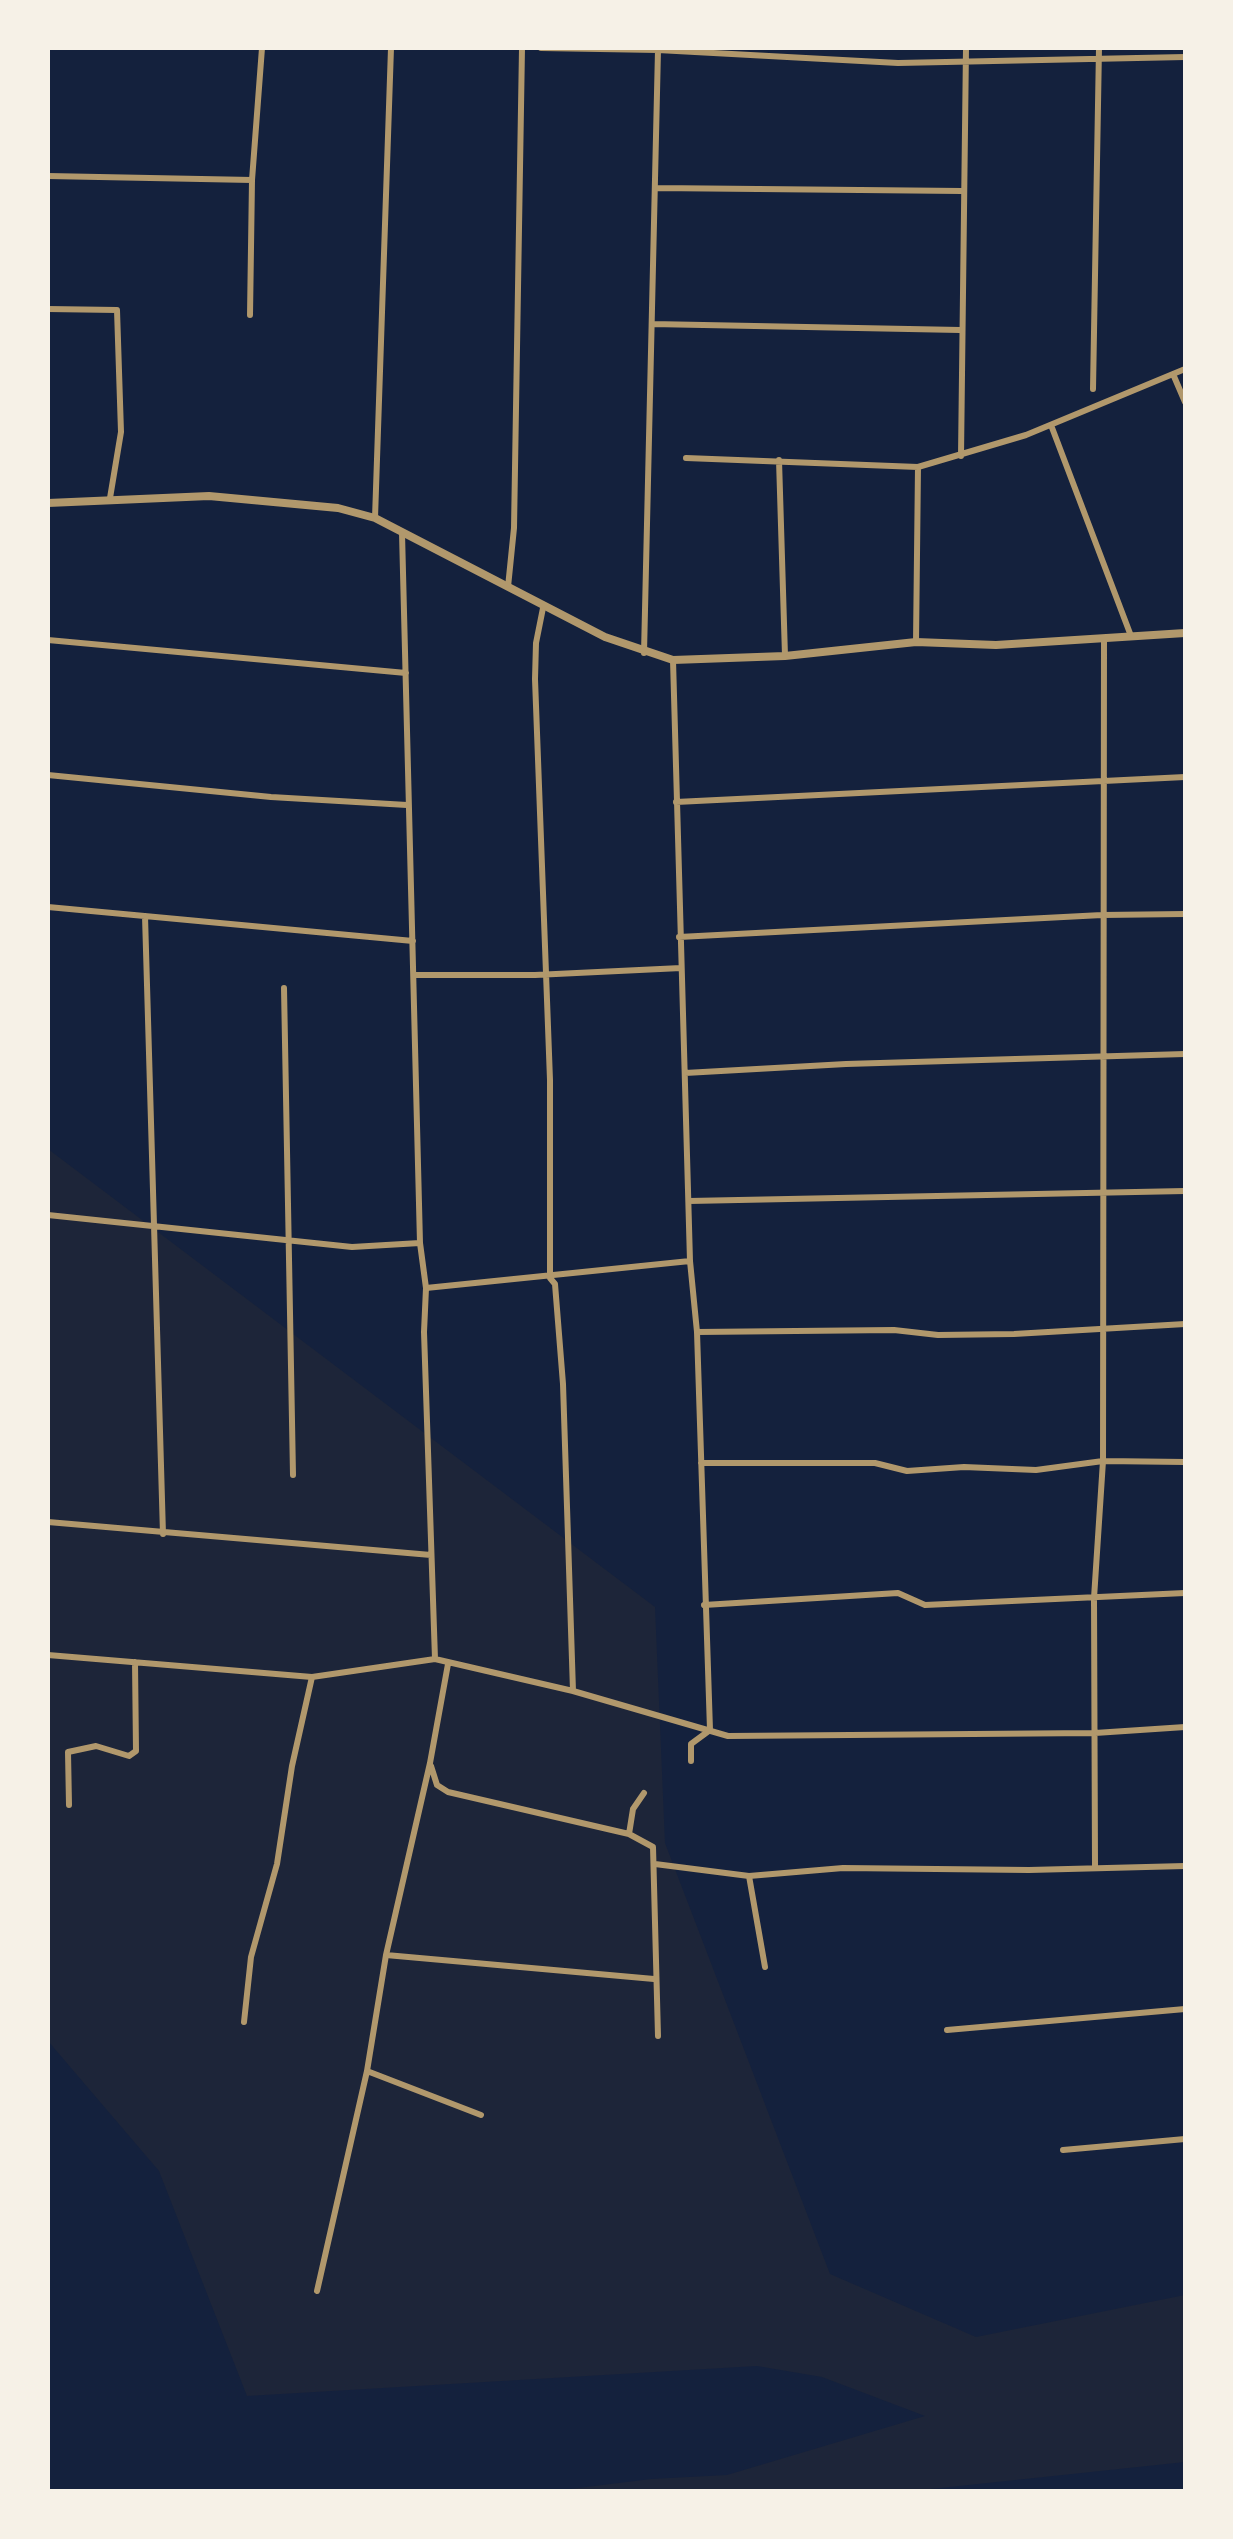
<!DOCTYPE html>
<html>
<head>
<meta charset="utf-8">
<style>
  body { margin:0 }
  #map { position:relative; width:1233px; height:2539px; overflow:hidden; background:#14213d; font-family:"PT Serif",serif }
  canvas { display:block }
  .frame { position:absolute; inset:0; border:50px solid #f6f1e7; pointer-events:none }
</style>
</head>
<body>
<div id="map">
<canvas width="1233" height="2539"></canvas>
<div class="frame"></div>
</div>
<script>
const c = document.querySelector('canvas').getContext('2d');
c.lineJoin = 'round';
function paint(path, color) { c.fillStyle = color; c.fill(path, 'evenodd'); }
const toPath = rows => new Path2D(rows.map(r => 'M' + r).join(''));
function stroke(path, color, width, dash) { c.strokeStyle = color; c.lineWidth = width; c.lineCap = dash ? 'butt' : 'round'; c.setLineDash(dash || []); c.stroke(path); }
const green = toPath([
  [48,1149,655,1607,665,1843,830,2274,976,2337,1185,2295,1185,2462,912,2491,554,2491,651,2479,727,2475,925,2416,822,2377,757,2366,247,2396,159,2171,48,2041]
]);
const minor = toPath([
  [541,48,658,50,898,63,1185,57],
  [48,176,252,180],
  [656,188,962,191],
  [48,309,117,310,121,432,110,498],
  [250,315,252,180,262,48],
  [652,324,960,330],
  [1173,374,1185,402],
  [1093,389,1099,48],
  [1051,425,1131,636],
  [961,456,966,48],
  [686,458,918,467,1026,435,1185,369],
  [779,460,785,656],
  [375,518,391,48],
  [402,533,420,1243,426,1288,424,1332,435,1659],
  [508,587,514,528,522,48],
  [543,608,536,643,535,679,550,1080,550,1278,555,1284,563,1384,573,1691],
  [48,640,406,673],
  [916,642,918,467],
  [644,653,658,50],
  [673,660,690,1261,697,1332,710,1730],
  [48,775,271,797,407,805],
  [676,802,1185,777],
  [48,907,413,941],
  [145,916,163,1534],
  [679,937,1102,915,1185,914],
  [414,975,535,975,681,968],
  [284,988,293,1475],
  [685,1073,846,1064,1185,1054],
  [689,1201,1185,1191],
  [48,1215,352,1247,420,1243],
  [426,1288,690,1261],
  [697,1332,894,1330,938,1335,1014,1334,1185,1324],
  [701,1463,875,1463,907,1471,964,1467,1036,1470,1103,1461,1185,1462],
  [48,1522,431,1555],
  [704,1605,898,1593,925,1605,1185,1593],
  [48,1655,312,1677,435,1659,573,1691,728,1736,1095,1733,1185,1727],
  [691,1761,691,1744,710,1730],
  [431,1766,437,1785,448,1792,629,1834,653,1847,658,2036],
  [69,1805,68,1752,96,1746,129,1756,136,1751,135,1662],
  [629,1834,633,1809,644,1793],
  [655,1864,749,1876,843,1868,1029,1870,1185,1866],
  [1095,1866,1094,1598,1103,1461,1104,638],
  [749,1876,765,1967],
  [386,1955,654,1979],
  [244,2022,251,1957,277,1864,292,1766,312,1677],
  [947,2030,1185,2009],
  [367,2071,481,2115],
  [1063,2150,1185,2139],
  [317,2291,367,2071,386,1955,430,1763,448,1664]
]);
const tertiary = toPath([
  [48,503,209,496,338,508,375,518,605,637,673,660,785,656,916,642,996,645,1185,633]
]);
paint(green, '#1d2539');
stroke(minor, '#b1986c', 6);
stroke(tertiary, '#b1986c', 8);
</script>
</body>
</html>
